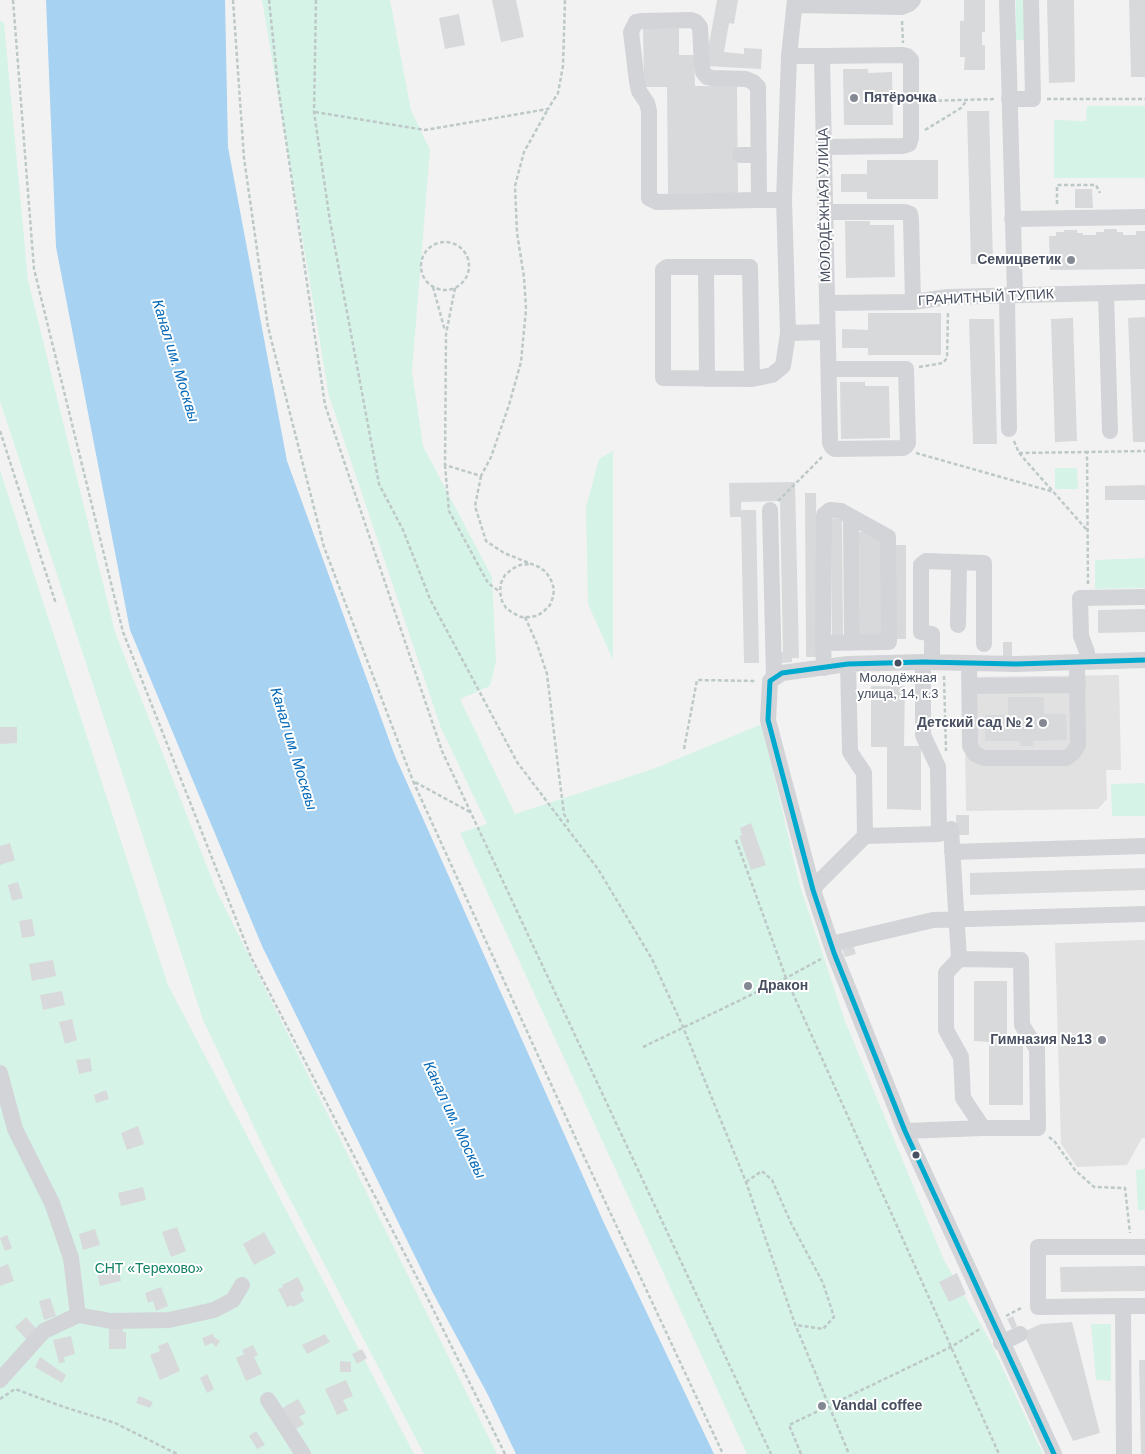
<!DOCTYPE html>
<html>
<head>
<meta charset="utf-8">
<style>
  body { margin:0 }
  canvas { display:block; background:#f3f2f2 }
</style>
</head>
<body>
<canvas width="1145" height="1454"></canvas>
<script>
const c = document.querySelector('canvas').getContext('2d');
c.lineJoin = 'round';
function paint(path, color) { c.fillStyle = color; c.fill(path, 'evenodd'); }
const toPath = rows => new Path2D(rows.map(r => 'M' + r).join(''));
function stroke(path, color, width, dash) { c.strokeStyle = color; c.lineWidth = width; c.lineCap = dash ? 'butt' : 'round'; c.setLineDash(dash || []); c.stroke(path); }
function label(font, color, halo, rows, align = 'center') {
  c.font = font + ' Helvetica,sans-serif'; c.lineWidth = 4; c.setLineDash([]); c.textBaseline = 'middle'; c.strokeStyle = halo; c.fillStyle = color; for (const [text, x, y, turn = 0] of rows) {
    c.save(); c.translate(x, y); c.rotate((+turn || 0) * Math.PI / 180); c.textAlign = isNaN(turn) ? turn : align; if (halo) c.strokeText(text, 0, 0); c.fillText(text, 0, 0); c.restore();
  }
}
const education = toPath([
  [1119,675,1121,770,1106,770,1107,799,1098,809,966,811,964,677],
  [1145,940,1145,1138,1142,1138,1127,1165,1077,1167,1061,1144,1055,943]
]);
const green = toPath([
  [262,0,390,0,411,110,430,150,412,371,423,446,492,577,496,661,490,686,460,699,515,814,653,769,762,724,800,886,845,1021,944,1260,989,1339,1043,1454,747,1454,460,833,487,824,441,728,329,396],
  [1016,0,1027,0,1028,40,1016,40],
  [0,21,4,23,28,280,115,632,217,892,497,1454,424,1454,272,1165,203,1020,0,401],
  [1087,106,1145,106,1145,178,1054,178,1054,120,1086,121],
  [613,451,613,660,588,604,586,507,599,459],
  [1055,468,1077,468,1078,489,1055,489],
  [0,470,168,985,414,1454,0,1454],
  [1145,558,1145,588,1095,589,1095,560],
  [1145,783,1145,816,1112,816,1111,784],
  [1145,1169,1145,1210,1138,1210,1136,1170],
  [1091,1324,1111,1324,1111,1381,1096,1380]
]);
const water = toPath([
  [46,0,225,0,228,147,287,461,395,756,604,1223,714,1454,516,1454,488,1395,433,1293,262,946,130,630,56,247]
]);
const building = toPath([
  [492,0,516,0,524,37,501,42],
  [717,0,738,0,734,24,729,23,724,52,744,54,744,48,762,49,761,69,705,66],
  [964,0,985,0,985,32,982,32,982,45,985,45,985,70,964,70,965,57,960,57,960,21,964,21],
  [1047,0,1074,0,1075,82,1049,83],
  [1129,0,1145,0,1145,77,1131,77],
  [459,14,465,45,445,49,439,18],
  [643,24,679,24,679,55,694,55,695,86,737,86,738,193,668,194,667,87,644,87],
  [843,69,868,69,868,73,892,72,893,125,844,125],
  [967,111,989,111,993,264,971,264],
  [867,160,938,160,938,199,867,199,867,192,841,192,841,174,867,174],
  [1075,189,1092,189,1093,208,1075,208],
  [845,221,870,221,870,225,894,225,895,277,846,278],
  [1104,229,1117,229,1117,232,1123,232,1123,235,1136,235,1136,231,1145,231,1145,269,1050,270,1049,236,1056,236,1056,232,1064,232,1064,230,1077,230,1077,233,1083,233,1083,235,1096,235,1096,232,1104,232],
  [868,313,941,313,941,355,868,355,868,348,842,348,842,329,868,330],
  [1145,317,1145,442,1133,442,1128,318],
  [1073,318,1077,441,1055,442,1051,319],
  [969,319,994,319,997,444,973,444],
  [840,382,865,382,865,386,889,386,890,438,841,439],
  [795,482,799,658,792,658,792,662,780,663,779,652,783,652,780,501,741,502,741,510,756,510,759,663,744,663,741,517,730,517,729,483],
  [1145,485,1145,500,1105,500,1105,486],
  [805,493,816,493,818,657,806,657],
  [831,519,842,519,843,639,832,639],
  [859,532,871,532,871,537,882,537,883,639,860,639],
  [894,545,906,545,906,639,895,639],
  [1145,609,1145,632,1098,633,1098,610],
  [1003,642,1012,642,1012,656,1003,656],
  [871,686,905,686,904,746,921,746,921,810,887,809,887,747,871,747],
  [1008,697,1044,697,1044,714,1066,714,1067,740,1033,741,1033,746,1020,746,1020,741,985,741,985,715,1008,715],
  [0,727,17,727,17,743,0,744],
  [956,815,969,815,969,835,957,835],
  [751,823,766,865,751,870,739,836,742,835,740,828],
  [10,843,15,860,0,865,0,846],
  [1145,868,1145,890,970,895,970,873],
  [18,882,23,898,12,901,8,885],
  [32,919,35,936,22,938,19,921],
  [853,945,856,954,845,957,842,948],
  [53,960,56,976,32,981,29,964],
  [974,981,1007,981,1007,1041,1023,1041,1023,1105,989,1105,989,1042,974,1041],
  [62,991,65,1005,43,1010,40,995],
  [72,1019,77,1040,65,1044,59,1022],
  [90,1058,92,1071,79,1074,76,1060],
  [106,1090,109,1099,96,1103,94,1095],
  [138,1126,144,1144,127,1150,121,1133],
  [143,1187,146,1200,121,1206,118,1193],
  [177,1227,186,1251,171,1257,162,1232],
  [95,1229,100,1245,83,1250,79,1234],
  [264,1232,276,1253,254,1265,243,1244],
  [7,1235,12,1248,5,1251,0,1238],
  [8,1264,14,1281,0,1286,0,1267],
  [1145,1266,1145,1291,1061,1292,1060,1267],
  [118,1268,121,1281,100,1286,97,1272],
  [957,1273,966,1294,949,1302,939,1282],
  [298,1277,304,1290,300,1293,304,1301,293,1307,292,1305,287,1307,278,1289,283,1287,282,1285],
  [161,1287,168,1306,156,1311,153,1301,148,1303,145,1293],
  [50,1298,56,1316,44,1320,39,1301],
  [1013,1316,1017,1326,1012,1329,1007,1319],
  [26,1317,38,1331,27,1340,15,1327],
  [1072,1322,1100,1433,1073,1441,1023,1332,1041,1324],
  [109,1328,123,1328,123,1332,126,1332,126,1349,109,1349],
  [213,1334,214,1337,220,1341,216,1347,212,1343,205,1346,202,1338],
  [325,1334,330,1342,307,1354,302,1345],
  [71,1336,75,1354,64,1357,65,1362,59,1363,53,1340],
  [168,1342,180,1371,160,1380,150,1355,160,1351,158,1346],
  [253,1345,258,1355,254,1357,262,1374,246,1381,236,1358,244,1354,242,1350],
  [362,1349,367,1358,357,1364,352,1354],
  [40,1357,66,1375,62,1383,35,1367],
  [1139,1360,1145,1360,1145,1454,1141,1454],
  [340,1361,351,1362,351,1372,340,1372],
  [207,1374,214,1389,207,1393,200,1378],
  [346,1380,353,1396,343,1400,348,1410,337,1415,325,1389],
  [139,1396,153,1402,150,1408,136,1403],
  [298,1399,306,1413,299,1417,304,1424,294,1430,281,1409],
  [256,1431,265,1445,257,1449,249,1436]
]);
const path = toPath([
  [13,0,34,269,123,632,251,957,427,1297,505,1454],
  [233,0,244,158,268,327,324,547,413,781],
  [269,0,278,86,325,405,442,751,771,1454],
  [316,0,314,112,330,221,379,484,403,530,430,599,517,762,598,869,652,959,683,1027,746,1182,795,1324,849,1454],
  [902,21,903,43],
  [1047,99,1145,99],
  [925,101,995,99],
  [315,112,425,130,548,109,558,93,563,66,565,0],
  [925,130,961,108,967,100],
  [1057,204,1057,185,1096,185,1100,193],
  '421 266a24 24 0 1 1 48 0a24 24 0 1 1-48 0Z',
  [433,287,445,331],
  [455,288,446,334,445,465,481,476,491,457,509,405,521,362,526,309,524,277,517,233,515,186,524,152,548,109],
  [919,367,943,363,947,358,948,312],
  [0,431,56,604],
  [1014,441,1019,453,1087,452],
  [916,453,1054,492],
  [1019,453,1087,530],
  [445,465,449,511,488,583,500,592],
  [481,476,475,506,486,541,504,553,539,567,546,572,551,580,554,589,553,597,550,605,544,611,537,616,529,617,521,617,513,613,506,608,502,601,500,592,501,583,505,575,512,569,520,565,530,564],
  [778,501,822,457],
  [1088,584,1087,452,1145,451],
  [525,617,537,644,547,674,560,783,564,814,568,821,565,826],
  [944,676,946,751],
  [684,749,697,680,756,681],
  [470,812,413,781,581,1150,723,1454],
  [736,840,786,978,999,1454],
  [643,1047,786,978,821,959],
  [1049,1137,1055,1142,1075,1170,1094,1187,1125,1188,1130,1233],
  [746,1182,762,1171,772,1180,791,1223,823,1283,834,1317,823,1329,796,1325],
  [1006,1316,1023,1307],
  [0,1399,15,1389,64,1407,115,1423,177,1454],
  [801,1454,789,1425,951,1347,980,1329]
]);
const minor = toPath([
  [795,0,789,56,822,56,830,443,832,447,835,449,903,448,906,446,908,443,906,369,829,369],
  [1007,0,1015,295],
  [795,5,902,7,909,4,913,0],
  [822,56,903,55,907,56,911,60,911,138,909,144,903,146,824,147],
  [1009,99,1033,99,1031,0],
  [740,155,759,155],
  [759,200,758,87,753,82,746,79,713,78,707,77,703,72,702,66,700,27,696,22,691,20,641,21,636,22,631,32,637,82,639,91,647,103,649,111,649,198,657,202,759,200,784,200],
  [825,212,905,212,910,214,911,219,913,302],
  [1012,219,1145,217],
  [706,267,707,379],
  [1106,293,1110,431],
  [1007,295,1009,429],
  [827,303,913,302,948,297,1145,292],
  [788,333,828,332],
  [752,379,750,267,667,267,663,270,663,378,752,379,772,375,783,366,788,333,784,200,789,56],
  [770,510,774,678],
  [851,517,852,642],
  [958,625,959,562],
  [823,643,889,642,888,537,841,511,830,510,824,515,823,643,824,668],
  [932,662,932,634,921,632,921,565,926,561,984,563,984,644],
  [1087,662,1087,652,1081,636,1080,598,1145,597],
  [969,663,970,746,975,754,984,758,1066,758,1073,753,1078,745,1077,663],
  [848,664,850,752,864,773,865,836,939,834,938,767,923,735,923,662],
  [970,686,1078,685],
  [951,829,959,959,946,973,946,1030,961,1057,963,1098,983,1128,1038,1128,1037,1049,1022,1025,1021,960,959,959],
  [952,852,1145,846],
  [813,890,818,883,865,836],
  [831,944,933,920,1145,914],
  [0,1073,15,1129,52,1203,71,1258,78,1315,44,1331,0,1380],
  [905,1131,983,1128],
  [1123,1306,1145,1306],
  [78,1315,111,1321,169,1320,214,1310,233,1300,242,1285],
  [1001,1343,1020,1334],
  [268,1400,303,1454],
  [1054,1454,905,1131,834,953,813,890,768,720,770,681,782,673,848,664,923,662,1016,664,1145,660],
  [1124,1454,1123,1306,1038,1307,1038,1247,1145,1247]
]);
const bus1 = toPath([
  [1054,1454,905,1131,834,953,813,890,768,720,770,681,782,673,848,664,923,662,1016,664,1145,660]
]);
const markers = [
  [854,98,5,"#838893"],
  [1071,260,5,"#838893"],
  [898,663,4.5,"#474f60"],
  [1043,723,5,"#838893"],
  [748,986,5,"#838893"],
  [1102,1040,5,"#838893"],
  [916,1155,4.5,"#474f60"],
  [822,1406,5,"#838893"]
];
const busNames = [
  ["Молодёжная",898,678],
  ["улица, 14, к.3",898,694]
];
const poiNames = [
  ["Пятёрочка",864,98],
  ["Семицветик",1061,260,"right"],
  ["Детский сад № 2",1033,723,"right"],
  ["Дракон",758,986],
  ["Гимназия №13",1092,1040,"right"],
  ["Vandal coffee",832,1406]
];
const streetNames = [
  ["МОЛОДЁЖНАЯ УЛИЦА",825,205,-91],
  ["ГРАНИТНЫЙ ТУПИК",986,298,-3]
];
const parkNames = [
  ["СНТ «Терехово»",149,1269]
];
const waterNames = [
  ["Канал им. Москвы",175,361,73],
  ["Канал им. Москвы",293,749,73],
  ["Канал им. Москвы",454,1120,65]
];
paint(education, '#e1e1e2');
paint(green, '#d6f3e7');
paint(water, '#a8d2f2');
paint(building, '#d8d9db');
stroke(path, '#bdc8c8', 2.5, [4, 2.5]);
stroke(minor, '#d3d4d8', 16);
stroke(bus1, '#00a9ce', 5);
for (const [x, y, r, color] of markers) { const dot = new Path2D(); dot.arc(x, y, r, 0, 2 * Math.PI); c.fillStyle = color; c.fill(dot); stroke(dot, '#fff', 2); }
label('13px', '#474f60', '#fff', busNames);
label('bold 14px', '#474f60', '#fff', poiNames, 'left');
label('14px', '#474f60', '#fff', streetNames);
label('14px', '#118264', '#fff', parkNames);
label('italic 15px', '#0368b8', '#fff', waterNames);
</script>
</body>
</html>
